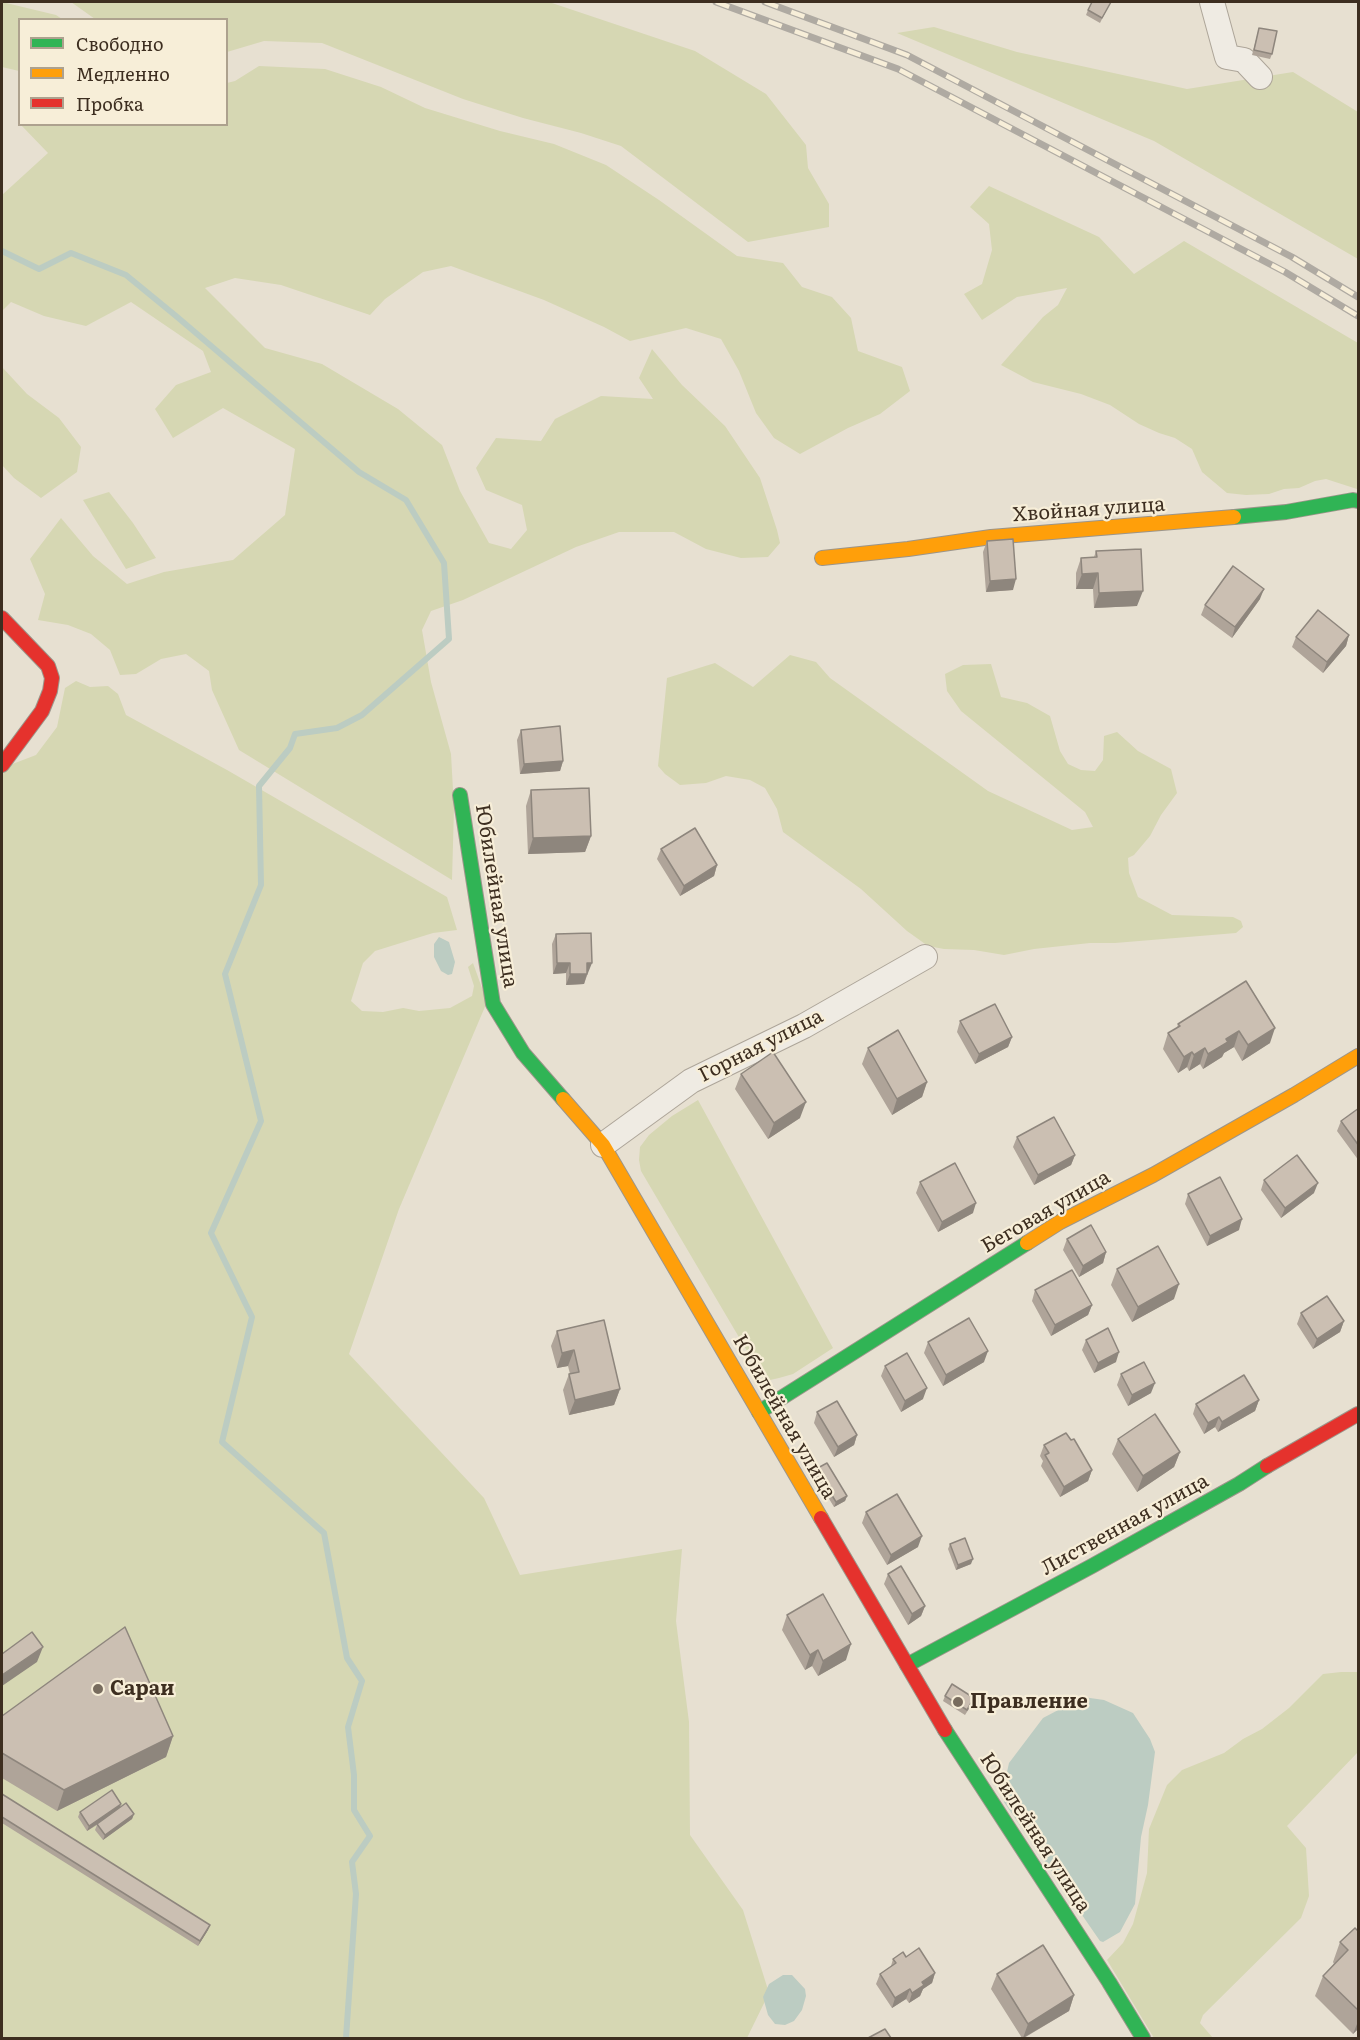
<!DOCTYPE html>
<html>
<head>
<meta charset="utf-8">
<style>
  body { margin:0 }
  #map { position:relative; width:1360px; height:2040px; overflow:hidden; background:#e7e0d1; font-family:Literata,serif }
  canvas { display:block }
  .frame { position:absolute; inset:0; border:3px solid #3d2e20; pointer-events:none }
  .legend { position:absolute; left:18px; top:18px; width:210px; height:108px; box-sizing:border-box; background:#f7eed8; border:2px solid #ada18e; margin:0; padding:8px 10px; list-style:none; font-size:18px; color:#3d2e20 }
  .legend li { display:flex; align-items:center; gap:12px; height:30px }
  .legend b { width:30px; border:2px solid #ada18e }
</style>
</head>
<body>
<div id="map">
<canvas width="1360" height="2040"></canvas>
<div class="frame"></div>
<ul class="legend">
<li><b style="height:8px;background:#30b455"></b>Свободно</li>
<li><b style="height:8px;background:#ff9f0a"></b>Медленно</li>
<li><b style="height:8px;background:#e5322d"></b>Пробка</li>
</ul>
</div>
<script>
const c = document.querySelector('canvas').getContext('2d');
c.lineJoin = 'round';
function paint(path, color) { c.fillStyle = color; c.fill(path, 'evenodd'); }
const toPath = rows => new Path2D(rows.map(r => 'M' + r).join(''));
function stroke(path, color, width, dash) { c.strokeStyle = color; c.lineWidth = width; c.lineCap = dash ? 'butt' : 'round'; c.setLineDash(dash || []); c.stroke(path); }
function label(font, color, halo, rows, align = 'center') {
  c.font = font + ' Literata,serif'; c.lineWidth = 4.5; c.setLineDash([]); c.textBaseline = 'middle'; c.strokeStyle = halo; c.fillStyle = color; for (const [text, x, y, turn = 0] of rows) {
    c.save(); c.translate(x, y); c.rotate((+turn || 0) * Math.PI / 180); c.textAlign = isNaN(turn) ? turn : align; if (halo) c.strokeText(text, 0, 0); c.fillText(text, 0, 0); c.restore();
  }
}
const green = toPath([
  [2,2,56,15,62,19,20,20,19,71,2,67],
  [71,2,549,2,695,51,766,94,806,145,808,168,829,204,829,227,748,242,621,146,581,133,523,118,463,99,322,43,264,41,227,52,226,20,95,19],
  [934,27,1017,52,1187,89,1293,72,1358,112,1358,259,1154,141,897,33],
  [259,66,325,69,381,87,425,108,500,131,554,144,606,165,659,200,737,256,783,263,802,287,832,297,851,318,858,351,902,367,910,391,880,414,848,428,800,454,774,438,756,413,739,371,721,339,686,328,630,341,604,327,544,300,451,266,423,272,385,299,370,315,281,285,235,278,205,288,265,348,322,364,398,409,442,445,460,491,489,543,511,549,527,530,522,505,486,490,476,468,496,438,541,441,555,419,601,396,653,399,639,378,652,349,682,385,725,426,760,478,777,530,780,543,768,557,741,558,706,549,674,532,619,532,576,547,463,600,431,611,422,630,431,682,451,754,454,808,452,880,239,750,212,690,209,671,186,654,161,659,136,674,120,675,110,650,91,634,68,625,38,620,45,594,30,559,61,518,93,556,127,584,164,572,233,560,285,515,295,449,223,408,173,438,155,409,176,385,211,372,203,351,131,302,86,326,44,316,11,302,2,311,2,195,48,153,21,125,226,124,227,83,235,81],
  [989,186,1099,237,1134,274,1184,241,1358,343,1358,491,1357,489,1326,479,1315,481,1299,488,1284,489,1269,494,1246,495,1227,493,1202,472,1192,449,1175,438,1159,433,1139,424,1110,405,1081,394,1033,382,1001,365,1043,317,1058,305,1067,288,1017,297,982,320,964,294,982,284,992,250,989,224,970,207],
  [2,367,27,394,59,418,81,447,77,472,41,498,14,478,2,465],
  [109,492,133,523,156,558,126,569,83,500],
  [790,655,816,662,830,678,988,791,1072,830,1093,827,1085,812,961,711,947,691,945,674,963,665,991,664,1001,697,1027,703,1050,716,1060,751,1068,764,1081,770,1095,771,1103,760,1104,736,1117,732,1138,751,1171,769,1177,793,1161,815,1150,836,1134,855,1128,858,1129,873,1138,897,1172,915,1233,917,1241,921,1243,927,1236,933,1115,943,1090,943,1034,949,1004,955,974,950,944,949,928,946,907,931,861,889,783,832,777,809,765,788,750,780,726,776,706,783,680,785,665,774,658,766,667,678,715,663,753,687],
  [76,681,90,687,108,686,118,694,126,715,227,770,447,897,457,930,433,933,375,951,363,963,351,1001,362,1011,383,1012,403,1008,419,1011,450,1008,472,996,474,986,468,967,473,963,487,1002,399,1209,349,1354,484,1498,520,1575,682,1549,676,1621,689,1722,690,1835,743,1910,769,1993,747,2038,2,2038,2,768,36,755,57,727,65,688],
  [698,1100,833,1348,793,1374,779,1378,770,1380,763,1378,641,1171,639,1160,640,1147,649,1135,672,1116],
  [1341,1672,1358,1672,1358,1752,1287,1826,1306,1848,1309,1896,1301,1918,1203,2015,1200,2023,1213,2038,1154,2038,1107,1960,1123,1943,1133,1924,1147,1873,1149,1829,1167,1785,1182,1770,1224,1753,1243,1739,1262,1729,1289,1708,1323,1674]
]);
const water = toPath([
  [439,937,449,942,455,962,452,974,448,975,441,971,434,957,434,944],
  [1083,1697,1104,1700,1133,1713,1150,1739,1155,1752,1148,1805,1141,1837,1135,1904,1120,1932,1103,1942,1100,1941,1004,1802,1005,1781,1009,1763,1043,1718],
  [783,1975,792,1975,805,1989,806,1996,802,2010,794,2021,785,2025,775,2024,768,2015,763,1997,769,1984]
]);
const stream = toPath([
  [2,251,39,269,71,253,126,275,176,316,359,472,406,500,444,563,449,639,362,715,337,728,295,734,290,748,259,786,261,885,225,974,261,1121,211,1233,252,1317,222,1442,324,1533,347,1658,362,1681,348,1727,354,1775,354,1810,370,1836,352,1862,356,1894,346,2038]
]);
const street = toPath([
  [1212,2,1227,57,1244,60,1260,77],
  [603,1145,691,1081,804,1026,925,957]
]);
const fast = toPath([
  [1234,517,1286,512,1353,500,1358,501],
  [460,795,493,1004,523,1053,563,1099],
  [759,1412,1027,1243],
  [907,1665,1092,1566,1239,1484,1267,1466],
  [945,1730,1109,1982,1143,2038]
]);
const slow = toPath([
  [822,558,908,549,991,537,1234,517],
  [563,1099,603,1145,821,1518],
  [1027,1243,1060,1222,1153,1175,1294,1095,1358,1056]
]);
const jam = toPath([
  [2,618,48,666,52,678,50,691,42,711,2,765],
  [1267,1466,1358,1414],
  [821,1518,945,1730]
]);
const rail = toPath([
  [716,2,898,69,1285,272,1358,316],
  [765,2,907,55,1292,257,1358,297]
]);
const wall = toPath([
  [1109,5,1100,23,1086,15,1088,10],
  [1259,28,1272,54,1270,59,1252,55],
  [987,541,1013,590,986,592,983,552],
  [1096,551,1137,606,1094,608,1093,589,1076,589,1076,573,1081,558,1094,557],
  [1260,599,1232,638,1201,615,1205,605],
  [1349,635,1346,646,1323,673,1292,647,1296,637],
  [521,730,563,761,560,771,520,774,517,740],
  [531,790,591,836,585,852,528,854,526,806],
  [661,849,717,865,714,876,680,896,657,859],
  [556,934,588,973,584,984,566,985,566,973,553,974,552,944],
  [1246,981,1270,1043,1242,1061,1234,1047,1224,1053,1222,1057,1203,1069,1200,1064,1189,1071,1187,1067,1178,1073,1163,1049,1168,1033,1177,1028,1178,1024],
  [960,1021,1012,1037,1008,1047,975,1064,957,1032],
  [868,1048,927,1082,922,1097,892,1115,862,1064],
  [741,1074,800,1118,768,1139,735,1089],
  [1359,1108,1359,1161,1337,1131,1341,1121],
  [1017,1137,1075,1155,1071,1165,1034,1185,1013,1147],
  [1264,1180,1314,1193,1281,1218,1261,1190],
  [920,1182,973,1213,938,1232,916,1193],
  [1188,1194,1239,1230,1207,1246,1185,1204],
  [1067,1239,1106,1252,1103,1263,1079,1277,1063,1250],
  [1117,1269,1174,1299,1132,1322,1111,1285],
  [1035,1290,1092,1305,1088,1315,1051,1336,1032,1301],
  [1301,1313,1344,1321,1340,1332,1313,1349,1297,1324],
  [557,1331,620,1389,614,1405,569,1415,563,1390,569,1374,570,1374,568,1366,557,1368,551,1346],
  [1086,1340,1116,1362,1094,1373,1082,1350],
  [928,1342,984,1362,943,1386,924,1353],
  [885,1366,923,1399,901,1412,881,1376],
  [1121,1374,1151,1393,1128,1406,1117,1385],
  [1259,1400,1255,1411,1218,1432,1215,1427,1204,1434,1193,1414,1196,1404],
  [817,1412,857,1435,854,1445,834,1457,814,1423],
  [1118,1439,1180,1452,1174,1467,1137,1492,1112,1454],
  [1071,1440,1092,1470,1088,1481,1060,1497,1041,1466,1043,1461,1040,1456,1044,1445],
  [816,1469,847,1496,845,1501,834,1507,814,1474],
  [866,1512,918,1547,887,1565,862,1523],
  [950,1544,971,1564,956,1570,948,1549],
  [888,1574,925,1606,921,1616,908,1625,884,1584],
  [787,1615,846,1660,818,1676,812,1666,805,1670,782,1630],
  [945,1696,974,1698,972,1704,965,1715,943,1701],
  [2,1716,173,1736,166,1757,57,1811,2,1778],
  [2,1794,208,1930,198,1946,2,1823],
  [121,1804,120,1808,134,1814,132,1819,103,1840,95,1830,97,1825,87,1831,78,1817,80,1812],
  [1359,1932,1359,2028,1353,2034,1315,1996,1323,1976,1334,1964,1333,1962,1340,1942],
  [906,1957,935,1973,932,1983,923,1989,920,1996,909,2003,906,1999,892,2008,876,1984,880,1974,891,1966,893,1959],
  [997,1974,1074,1995,1069,2011,1024,2038,1022,2038,991,1989]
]);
const shadedWall = toPath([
  [1098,573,1093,589,1076,589,1082,574],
  [1016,579,1013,590,986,592,990,581],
  [1264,589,1260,599,1232,638,1235,627],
  [1143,591,1137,606,1094,608,1099,593],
  [1349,635,1346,646,1323,673,1327,662],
  [563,761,560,771,520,774,524,764],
  [591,836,585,852,528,854,533,838],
  [717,865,714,876,680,896,684,886],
  [557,963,570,963,566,973,553,974],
  [587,963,592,963,588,973,583,973],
  [570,974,587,974,584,984,566,985],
  [1275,1028,1270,1043,1242,1061,1248,1045],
  [1239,1031,1234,1047,1224,1053,1222,1057,1203,1069,1208,1054,1226,1039],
  [1012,1037,1008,1047,975,1064,979,1054],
  [1205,1048,1200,1064,1189,1071,1194,1055],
  [1192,1052,1187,1067,1178,1073,1184,1057],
  [927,1082,922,1097,892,1115,897,1099],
  [806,1102,800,1118,768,1139,774,1123],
  [1075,1155,1071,1165,1034,1185,1038,1175],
  [1318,1183,1314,1193,1281,1218,1285,1208],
  [976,1203,973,1213,938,1232,942,1222],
  [1242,1219,1239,1230,1207,1246,1210,1236],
  [1106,1252,1103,1263,1079,1277,1083,1266],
  [1179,1284,1174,1299,1132,1322,1138,1307],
  [1092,1305,1088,1315,1051,1336,1055,1325],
  [1344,1321,1340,1332,1313,1349,1317,1339],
  [574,1350,568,1366,557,1368,562,1353],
  [988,1351,984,1362,943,1386,946,1375],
  [1119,1352,1116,1362,1094,1373,1098,1363],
  [1155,1383,1151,1393,1128,1406,1132,1395],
  [927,1388,923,1399,901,1412,905,1401],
  [620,1389,614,1405,569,1415,575,1400],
  [1259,1400,1255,1411,1218,1432,1222,1422],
  [1219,1417,1215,1427,1204,1434,1208,1423],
  [857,1435,854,1445,834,1457,838,1447],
  [1180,1452,1174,1467,1137,1492,1143,1476],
  [1092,1470,1088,1481,1060,1497,1064,1487],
  [847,1496,845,1501,834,1507,836,1502],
  [922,1536,918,1547,887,1565,891,1555],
  [973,1559,971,1564,956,1570,958,1565],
  [925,1606,921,1616,908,1625,912,1614],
  [851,1644,846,1660,818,1676,823,1661],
  [43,1647,37,1662,2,1686,2,1675],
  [818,1650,812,1666,805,1670,810,1655],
  [173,1736,166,1757,57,1811,64,1790],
  [121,1804,119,1809,87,1831,89,1826],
  [134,1814,132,1819,103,1840,105,1835],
  [210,1925,208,1930,198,1946,200,1941],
  [935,1973,932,1983,923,1989,920,1996,909,2003,912,1993,922,1982],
  [910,1989,906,1999,892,2008,895,1998],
  [1074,1995,1069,2011,1023,2038,1028,2024],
  [1359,2019,1359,2028,1353,2034]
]);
const building = toPath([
  [1092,2,1111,2,1102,18,1088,10,1092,2],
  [1259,28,1277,31,1272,54,1254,50,1259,28],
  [1013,539,1016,579,990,581,987,541,1013,539],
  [1141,549,1143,591,1099,593,1098,573,1082,574,1081,558,1097,557,1096,551,1141,549],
  [1233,566,1264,589,1235,627,1205,605,1233,566],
  [1318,610,1349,635,1327,662,1296,637,1318,610],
  [560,726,563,761,524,764,521,730,560,726],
  [589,788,591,836,533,838,531,790,589,788],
  [695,828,717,865,684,886,661,849,695,828],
  [591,933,592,963,587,963,587,974,570,974,570,963,557,963,556,934,591,933],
  [1246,981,1275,1028,1248,1045,1239,1031,1226,1039,1228,1042,1208,1054,1205,1048,1194,1055,1192,1052,1184,1057,1168,1033,1180,1026,1178,1024,1246,981],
  [995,1004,1012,1037,979,1054,960,1021,995,1004],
  [898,1030,927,1082,897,1099,868,1048,898,1030],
  [773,1052,806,1102,774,1123,741,1074,773,1052],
  [1359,1108,1359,1146,1341,1121,1359,1108],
  [1054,1117,1075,1155,1038,1175,1017,1137,1054,1117],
  [1297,1155,1318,1183,1285,1208,1264,1180,1297,1155],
  [955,1163,976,1203,942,1222,920,1182,955,1163],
  [1220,1177,1242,1219,1210,1236,1188,1194,1220,1177],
  [1091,1225,1106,1252,1083,1266,1067,1239,1091,1225],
  [1158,1246,1179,1284,1138,1307,1117,1269,1158,1246],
  [1072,1270,1092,1305,1055,1325,1035,1290,1072,1270],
  [1327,1296,1344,1321,1317,1339,1301,1313,1327,1296],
  [969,1318,988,1351,946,1375,928,1342,969,1318],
  [604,1320,620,1389,575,1400,569,1374,579,1372,574,1350,562,1353,557,1331,604,1320],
  [1108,1328,1119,1352,1098,1363,1086,1340,1108,1328],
  [907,1353,927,1388,905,1401,885,1366,907,1353],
  [1144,1362,1155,1383,1132,1395,1121,1374,1144,1362],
  [1244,1375,1259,1400,1222,1422,1219,1417,1208,1423,1196,1404,1244,1375],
  [837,1401,857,1435,838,1447,817,1412,837,1401],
  [1155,1414,1180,1452,1143,1476,1118,1439,1155,1414],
  [1066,1433,1071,1440,1074,1439,1092,1470,1064,1487,1045,1455,1049,1453,1044,1445,1066,1433],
  [827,1463,847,1496,836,1502,816,1469,827,1463],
  [897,1494,922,1536,891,1555,866,1512,897,1494],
  [965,1538,973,1559,958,1565,950,1544,965,1538],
  [901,1566,925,1606,912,1614,888,1574,901,1566],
  [823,1594,851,1644,823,1661,818,1650,810,1655,787,1615,823,1594],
  [125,1627,173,1736,64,1790,2,1753,2,1716,125,1627],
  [32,1632,43,1647,2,1675,2,1654,32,1632],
  [952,1684,974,1698,967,1710,945,1696,952,1684],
  [112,1790,121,1804,89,1826,80,1812,112,1790],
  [2,1794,210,1925,200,1941,2,1817,2,1794],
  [126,1803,134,1814,105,1835,97,1824,126,1803],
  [1355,1928,1359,1932,1359,2011,1323,1976,1348,1950,1340,1942,1355,1928],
  [1043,1945,1074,1995,1028,2024,997,1974,1043,1945],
  [919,1948,935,1973,922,1982,924,1985,912,1993,910,1989,895,1998,880,1974,896,1963,893,1959,903,1952,906,1957,919,1948],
  [885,2029,891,2038,868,2038,885,2029]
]);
const markers = [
  [98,1689,6,"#786c5e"],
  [958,1702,6,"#786c5e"]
];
const streetNames = [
  ["Хвойная улица",1089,510,-4],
  ["Юбилейная улица",496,896,81],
  ["Горная улица",761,1046,-27],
  ["Беговая улица",1046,1212,-30],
  ["Юбилейная улица",784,1417,60],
  ["Лиственная улица",1125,1525,-29],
  ["Юбилейная улица",1035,1833,57]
];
const poiNames = [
  ["Сараи",110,1689],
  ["Правление",970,1702]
];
paint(green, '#d6d7b3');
paint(water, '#bcccc2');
stroke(stream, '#bcccc2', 6);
stroke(street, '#ada599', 26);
stroke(fast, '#9c958a', 16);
stroke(slow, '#9c958a', 16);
stroke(jam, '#9c958a', 16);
stroke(street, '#efebe3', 24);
stroke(fast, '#30b455', 14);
stroke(slow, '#ff9f0a', 14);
stroke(jam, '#e5322d', 14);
stroke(rail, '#afaaa2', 7);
stroke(rail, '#f7eed8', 4.5, [14]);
paint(wall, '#afa499');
paint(shadedWall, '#8e867d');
paint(building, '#cbbfb2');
stroke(building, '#8e867d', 1.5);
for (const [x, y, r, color] of markers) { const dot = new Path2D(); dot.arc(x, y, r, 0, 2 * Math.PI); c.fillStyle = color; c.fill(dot); stroke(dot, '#f7eed8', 2); }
label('20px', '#3d2e20', '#f7eed8', streetNames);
label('bold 20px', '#3d2e20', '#f7eed8', poiNames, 'left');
</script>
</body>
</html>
